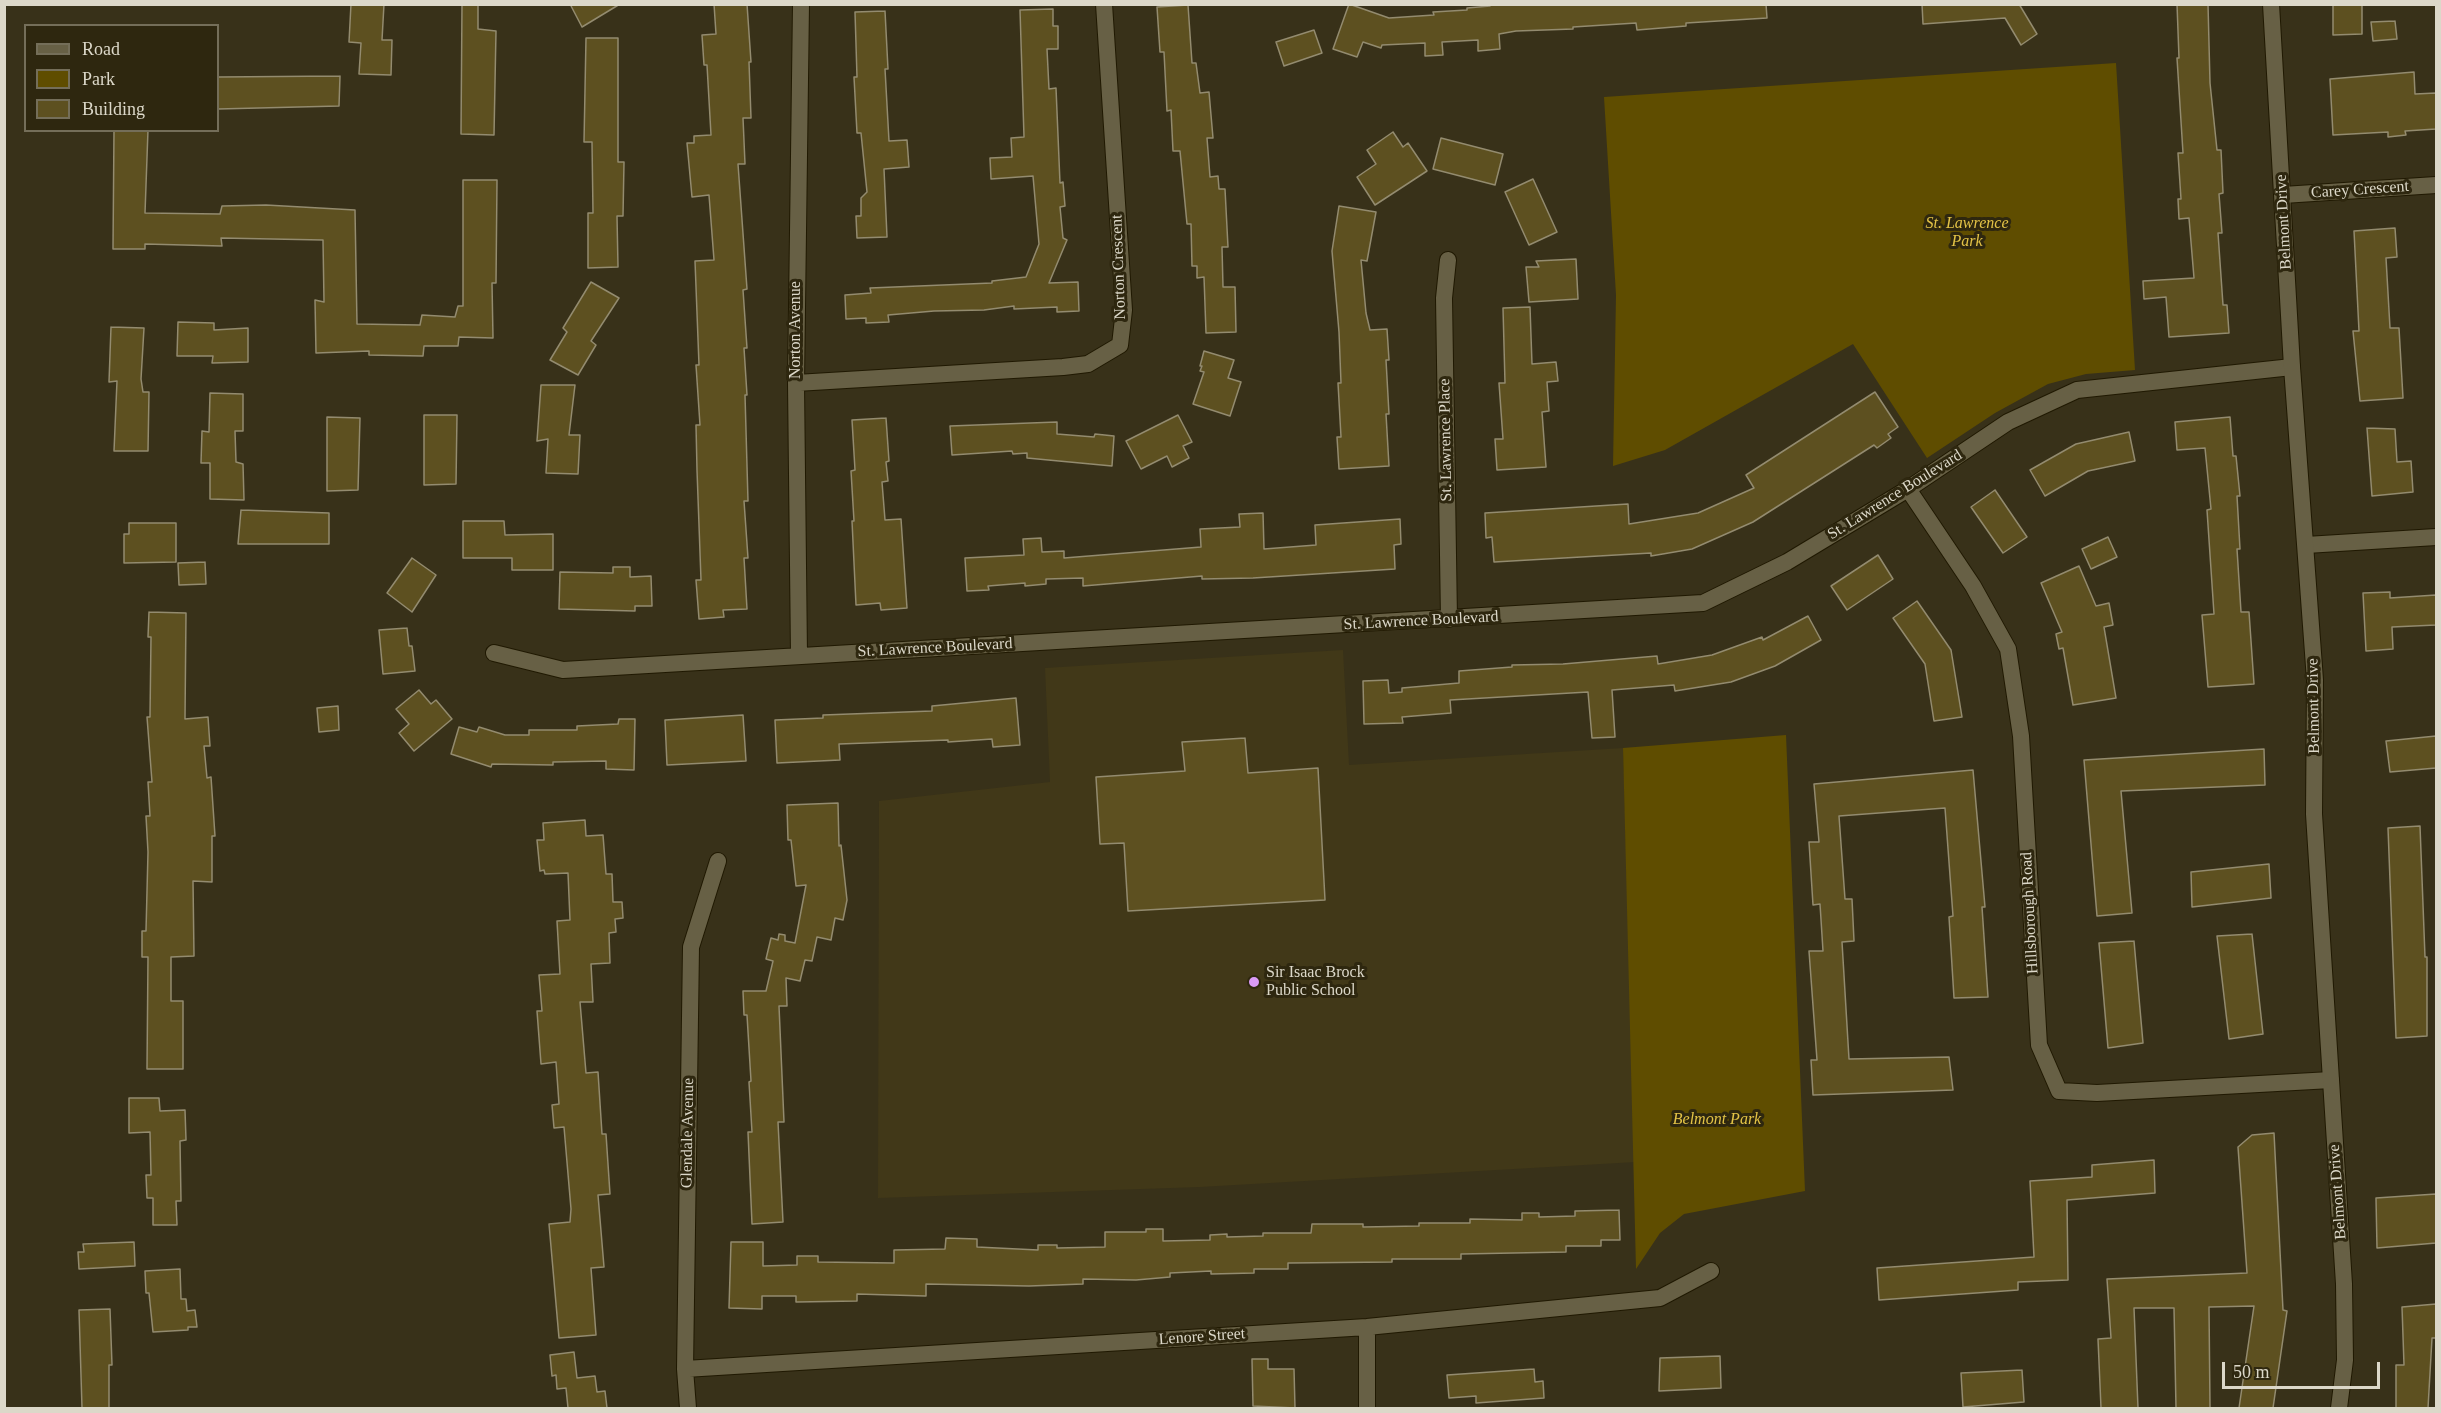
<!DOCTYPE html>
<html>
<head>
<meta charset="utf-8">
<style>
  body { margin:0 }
  #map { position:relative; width:2441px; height:1413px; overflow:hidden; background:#383119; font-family:Georgia,serif }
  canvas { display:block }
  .frame { position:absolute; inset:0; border:6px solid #dcd8c9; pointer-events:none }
  .legend { position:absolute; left:24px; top:24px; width:195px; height:108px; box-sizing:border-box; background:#2e270f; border:2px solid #746e59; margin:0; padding:8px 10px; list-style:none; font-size:18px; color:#dcd8c9 }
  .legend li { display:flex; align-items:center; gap:12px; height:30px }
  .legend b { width:30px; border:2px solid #746e59 }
  .scale { position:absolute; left:2222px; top:1362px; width:158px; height:27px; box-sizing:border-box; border:3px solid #dcd8c9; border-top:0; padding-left:8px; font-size:18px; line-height:21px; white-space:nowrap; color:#dcd8c9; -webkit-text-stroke:4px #2e270f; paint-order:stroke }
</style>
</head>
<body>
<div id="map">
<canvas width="2441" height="1413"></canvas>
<div class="frame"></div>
<ul class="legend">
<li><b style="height:8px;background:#676045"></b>Road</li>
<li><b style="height:16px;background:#5f4d00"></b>Park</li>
<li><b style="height:16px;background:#5d5020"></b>Building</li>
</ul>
<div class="scale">50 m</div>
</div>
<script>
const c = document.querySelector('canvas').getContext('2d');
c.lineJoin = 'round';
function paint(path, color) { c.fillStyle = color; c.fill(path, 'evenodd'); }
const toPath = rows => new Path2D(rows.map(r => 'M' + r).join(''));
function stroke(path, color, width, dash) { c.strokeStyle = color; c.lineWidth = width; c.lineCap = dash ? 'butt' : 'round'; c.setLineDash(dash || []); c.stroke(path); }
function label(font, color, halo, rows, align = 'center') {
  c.font = font + ' Georgia,serif'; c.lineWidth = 6; c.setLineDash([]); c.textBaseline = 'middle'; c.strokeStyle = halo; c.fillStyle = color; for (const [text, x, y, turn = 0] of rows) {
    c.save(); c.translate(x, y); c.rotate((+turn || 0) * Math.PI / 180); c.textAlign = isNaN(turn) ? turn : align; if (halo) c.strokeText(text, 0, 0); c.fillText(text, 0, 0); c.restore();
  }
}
const built = toPath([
  [1343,650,1349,765,1623,748,1636,1162,1200,1187,878,1198,879,801,1050,782,1045,668]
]);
const green = toPath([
  [2116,63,2135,370,2086,374,2048,384,1995,413,1927,458,1853,344,1665,450,1613,466,1616,295,1604,97],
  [1786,735,1805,1191,1684,1214,1660,1233,1636,1269,1623,748]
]);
const building = toPath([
  [351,4,384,4,382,40,392,40,391,75,359,74,361,43,349,42,351,4],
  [462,4,478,4,478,29,496,31,494,135,461,134,462,4],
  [570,4,620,4,582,27,570,4],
  [714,4,747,4,751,62,749,62,751,118,743,118,745,164,738,164,747,289,743,290,747,348,744,348,747,395,745,395,748,501,744,501,748,558,744,558,747,609,723,610,724,617,699,619,696,580,701,580,697,470,696,425,700,425,696,365,699,365,695,261,714,260,709,195,692,197,687,143,694,143,694,136,711,135,707,65,704,65,702,35,716,34,714,4],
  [1349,4,1389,18,1434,15,1433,12,1467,10,1467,8,1490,6,1490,4,1766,4,1767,18,1686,23,1686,26,1637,30,1636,23,1573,27,1573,29,1516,31,1499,34,1500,49,1478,51,1478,40,1442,42,1443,55,1425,56,1425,43,1382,45,1381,48,1363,42,1357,57,1333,49,1349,4],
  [1922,4,2019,4,2037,34,2021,45,2005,18,1923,24,1922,4],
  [2177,4,2208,4,2210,83,2217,150,2221,150,2223,193,2219,194,2222,233,2218,233,2223,305,2227,305,2229,333,2169,337,2166,297,2144,299,2143,281,2194,278,2189,218,2179,219,2178,199,2181,199,2178,153,2183,153,2177,58,2179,58,2177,4],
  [2333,4,2362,4,2362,34,2333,35,2333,4],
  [1188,5,1192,63,1196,63,1200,93,1209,92,1213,138,1207,138,1210,177,1218,176,1219,189,1225,189,1228,247,1222,247,1223,287,1235,287,1236,332,1206,333,1204,277,1197,278,1197,266,1192,266,1191,224,1187,224,1180,151,1173,151,1171,110,1167,111,1164,52,1160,52,1157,7,1188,5],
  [1053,9,1053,26,1058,26,1058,49,1047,49,1049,89,1056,88,1060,183,1063,182,1065,206,1060,207,1063,238,1067,240,1049,283,1078,282,1079,311,1057,312,1057,307,1014,309,1014,306,984,310,934,311,888,315,889,322,866,323,866,318,846,319,845,295,871,293,870,288,992,283,992,281,1026,277,1039,244,1033,176,991,179,990,158,1012,157,1011,138,1024,137,1020,10,1053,9],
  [885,11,888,69,885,69,889,141,907,140,909,167,884,169,887,237,857,238,856,216,861,216,861,198,867,192,861,133,857,133,854,77,857,77,855,12,885,11],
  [2395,21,2397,39,2373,41,2371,22,2395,21],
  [1314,30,1322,53,1284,66,1276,42,1314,30],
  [586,38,618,38,618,162,624,162,623,216,617,216,618,267,588,268,588,213,593,213,592,142,584,142,586,38],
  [2414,72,2415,94,2436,93,2436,129,2405,131,2406,135,2388,137,2388,132,2333,135,2330,79,2414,72],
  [340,76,339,106,218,109,218,77,340,76],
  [114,130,148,130,145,213,220,214,222,206,266,205,355,210,357,324,420,325,422,315,455,317,458,306,463,306,463,180,497,180,496,283,492,283,493,338,459,337,458,346,424,346,423,356,369,355,369,351,316,353,315,300,324,302,323,240,221,238,222,246,145,244,145,249,113,249,114,130],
  [1393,132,1403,147,1408,143,1427,171,1375,205,1357,177,1376,164,1367,150,1393,132],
  [1441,138,1503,154,1495,185,1433,169,1441,138],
  [1533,179,1557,232,1529,245,1505,192,1533,179],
  [1339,206,1376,212,1367,261,1361,260,1366,313,1370,330,1387,329,1389,360,1386,360,1389,414,1386,414,1389,466,1339,469,1337,437,1341,437,1338,383,1341,383,1339,332,1332,251,1339,206],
  [2395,228,2397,257,2386,258,2390,328,2399,328,2403,398,2360,401,2353,331,2359,331,2354,231,2395,228],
  [1576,259,1578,299,1529,302,1526,267,1539,267,1536,261,1576,259],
  [591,282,619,298,591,341,596,345,578,375,550,360,567,332,563,328,591,282],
  [1530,307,1532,364,1556,362,1558,381,1547,382,1549,411,1542,412,1546,467,1497,470,1495,439,1503,439,1499,383,1505,383,1503,308,1530,307],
  [178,322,214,323,214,330,248,328,248,362,212,363,213,356,177,356,178,322],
  [111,327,144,328,141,379,143,392,149,392,148,451,114,451,117,381,109,382,111,327],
  [1204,351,1234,360,1228,378,1241,382,1230,416,1193,404,1204,372,1200,371,1202,366,1200,366,1204,351],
  [541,385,575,385,569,435,580,435,578,474,546,473,548,439,537,441,541,385],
  [1875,392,1898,427,1888,434,1891,438,1877,448,1874,445,1753,522,1692,549,1651,556,1651,553,1494,562,1492,537,1486,538,1485,513,1628,504,1629,524,1698,513,1754,488,1746,475,1875,392],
  [210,393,243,394,243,431,235,431,236,462,243,464,244,500,210,499,210,463,201,463,202,431,209,432,210,393],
  [424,415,457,415,456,484,424,485,424,415],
  [1178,415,1192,442,1183,446,1189,458,1172,467,1167,456,1141,469,1126,441,1178,415],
  [327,417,360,418,358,490,327,491,327,417],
  [2230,417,2233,456,2236,456,2240,496,2237,496,2240,549,2237,549,2241,612,2249,612,2254,684,2208,687,2202,615,2214,614,2207,510,2211,509,2205,448,2177,450,2175,422,2230,417],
  [886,418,889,461,886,462,888,481,882,482,885,520,901,519,907,608,881,610,880,603,856,605,852,521,854,521,851,471,855,470,852,420,886,418],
  [1057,422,1057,434,1094,437,1095,434,1114,436,1112,466,1027,458,1027,453,1013,454,1012,451,952,455,950,426,1057,422],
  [2367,428,2395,429,2397,462,2411,461,2413,492,2372,496,2367,428],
  [2129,432,2135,461,2088,471,2045,496,2030,470,2076,444,2129,432],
  [1995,490,2027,537,2003,553,1971,507,1995,490],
  [241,510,329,513,329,544,238,544,241,510],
  [1263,513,1264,549,1316,545,1315,525,1400,519,1401,544,1394,545,1395,569,1253,578,1202,579,1202,576,1083,586,1083,578,1046,579,1046,584,1025,586,1025,583,988,586,989,590,967,591,965,558,1024,555,1023,539,1041,538,1042,552,1064,551,1064,558,1201,547,1200,529,1240,527,1239,514,1263,513],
  [463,521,504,521,505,535,553,534,553,570,512,570,512,558,463,558,463,521],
  [129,523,176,523,176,562,124,563,124,534,129,534,129,523],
  [2108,537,2117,557,2091,569,2082,549,2108,537],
  [1878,555,1893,579,1847,610,1831,586,1878,555],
  [412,558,436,575,412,612,387,593,412,558],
  [205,562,206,584,179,585,178,563,205,562],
  [2079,566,2096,606,2109,603,2113,625,2104,627,2116,698,2073,705,2063,648,2059,649,2056,634,2062,632,2041,583,2079,566],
  [613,567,630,567,630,577,651,576,652,606,635,606,635,611,559,609,560,572,613,573,613,567],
  [2390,592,2390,598,2436,595,2436,625,2392,627,2393,649,2366,651,2363,593,2390,592],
  [1917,601,1951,650,1962,717,1934,721,1925,664,1893,618,1917,601],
  [149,612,186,613,185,719,208,717,210,746,204,746,207,778,211,777,215,836,212,836,212,882,193,881,194,956,171,957,171,1001,183,1001,183,1069,147,1069,148,957,142,957,142,931,146,931,148,852,146,816,150,816,148,782,152,782,147,717,150,717,151,637,148,637,149,612],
  [1808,616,1821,640,1775,666,1731,682,1675,691,1674,685,1612,690,1615,737,1592,738,1588,692,1450,700,1451,713,1402,717,1403,723,1364,724,1363,681,1388,680,1389,693,1402,692,1402,688,1459,683,1459,671,1512,667,1512,665,1563,664,1657,656,1658,664,1712,655,1762,637,1763,640,1808,616],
  [407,628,409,646,412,646,415,671,383,674,379,630,407,628],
  [419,690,431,704,436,700,452,719,414,751,399,733,409,724,396,709,419,690],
  [1016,698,1020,745,993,747,992,739,948,742,948,740,839,744,840,760,777,763,775,720,823,718,823,715,932,711,932,706,1016,698],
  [338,706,339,730,319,732,317,708,338,706],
  [743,715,746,761,667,765,665,720,743,715],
  [619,719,635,719,634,770,606,769,606,761,553,762,553,765,492,764,491,767,451,754,459,727,477,732,479,727,505,735,529,735,529,730,577,730,577,726,618,724,619,719],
  [2436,736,2436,768,2390,772,2386,741,2436,736],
  [1245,738,1248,773,1318,768,1325,900,1128,911,1124,843,1100,844,1096,777,1185,771,1182,742,1245,738],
  [2264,749,2265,785,2121,791,2132,913,2097,916,2084,760,2264,749],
  [1973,770,1985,907,1982,907,1988,997,1954,998,1949,917,1953,916,1945,808,1839,816,1845,899,1852,899,1854,941,1842,942,1849,1059,1949,1057,1953,1090,1813,1095,1811,1060,1817,1060,1809,951,1823,951,1820,904,1813,905,1809,842,1819,842,1814,784,1973,770],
  [838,803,839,846,841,845,847,900,843,920,835,918,831,940,817,937,812,961,805,960,800,981,786,978,787,1006,779,1006,784,1122,778,1122,783,1222,752,1224,748,1132,752,1132,749,1082,751,1081,747,1015,744,1015,743,991,766,991,773,961,766,959,771,938,778,940,779,934,785,935,785,941,795,943,806,885,796,886,791,840,788,840,787,805,838,803],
  [585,820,586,836,603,835,606,874,612,874,613,902,622,902,623,918,615,919,616,932,609,933,610,963,591,964,593,1002,580,1002,586,1073,598,1072,602,1134,606,1134,610,1194,598,1195,604,1267,591,1268,596,1335,559,1338,549,1224,570,1222,571,1209,564,1127,554,1128,552,1105,559,1104,556,1062,541,1064,537,1011,542,1011,539,975,560,974,557,921,570,920,568,873,545,874,544,870,540,871,537,840,544,840,543,823,585,820],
  [2420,826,2425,957,2427,957,2427,1036,2396,1038,2388,828,2420,826],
  [2269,864,2271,898,2192,907,2191,872,2269,864],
  [2252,934,2263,1034,2229,1039,2217,936,2252,934],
  [2134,941,2143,1043,2108,1048,2099,943,2134,941],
  [129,1098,159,1098,160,1111,185,1110,186,1140,180,1141,181,1201,176,1201,177,1225,153,1225,153,1198,147,1198,146,1175,151,1175,150,1132,129,1133,129,1098],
  [2274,1133,2283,1310,2287,1311,2273,1408,2239,1408,2254,1306,2209,1307,2210,1408,2176,1408,2174,1308,2134,1308,2138,1408,2101,1408,2098,1339,2111,1338,2107,1279,2247,1273,2238,1147,2252,1135,2274,1133],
  [2154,1160,2155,1193,2067,1200,2068,1280,2018,1282,2018,1290,1879,1300,1877,1268,2034,1257,2030,1181,2092,1177,2092,1165,2154,1160],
  [2436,1194,2436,1243,2377,1248,2376,1198,2436,1194],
  [1619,1210,1620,1240,1601,1240,1601,1246,1566,1246,1566,1252,1461,1254,1461,1259,1392,1259,1392,1262,1288,1263,1288,1269,1254,1269,1254,1273,1211,1274,1211,1271,1170,1273,1170,1277,1136,1280,1083,1279,1083,1284,1029,1286,926,1284,926,1296,857,1294,857,1301,796,1302,796,1296,762,1296,762,1309,729,1308,731,1242,763,1242,763,1266,797,1265,797,1256,818,1256,818,1262,894,1263,894,1250,945,1249,946,1238,977,1239,977,1247,1038,1250,1038,1245,1057,1245,1057,1248,1105,1247,1105,1232,1146,1232,1146,1229,1163,1229,1163,1241,1210,1240,1210,1235,1227,1234,1227,1237,1263,1236,1263,1233,1311,1233,1312,1224,1363,1224,1363,1227,1419,1226,1419,1223,1470,1223,1470,1219,1522,1220,1522,1213,1539,1213,1539,1217,1575,1216,1575,1211,1619,1210],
  [134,1242,135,1266,79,1269,78,1252,84,1252,83,1244,134,1242],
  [180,1269,181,1299,186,1299,187,1311,195,1310,197,1327,188,1327,188,1330,153,1332,149,1293,146,1293,145,1271,180,1269],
  [2436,1304,2436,1338,2432,1338,2428,1408,2396,1408,2396,1365,2404,1365,2402,1307,2436,1304],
  [110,1309,112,1365,109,1365,109,1408,82,1408,79,1310,110,1309],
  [574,1352,577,1378,595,1376,597,1392,605,1391,607,1408,568,1408,566,1388,557,1389,556,1375,552,1376,550,1355,574,1352],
  [1720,1356,1721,1388,1659,1391,1660,1358,1720,1356],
  [1252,1359,1268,1359,1268,1369,1294,1369,1295,1408,1253,1406,1252,1359],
  [1534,1369,1535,1382,1543,1381,1544,1398,1476,1403,1476,1396,1449,1398,1447,1375,1534,1369],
  [2022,1370,2024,1402,1963,1407,1961,1373,2022,1370]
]);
const minor = toPath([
  [2283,195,2436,185],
  [1448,260,1444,298,1449,619],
  [796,383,1063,367,1088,364,1120,345,1124,310,1104,4],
  [1908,489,1973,586,2008,649,2021,736,2039,1045,2059,1091,2097,1093,2331,1080],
  [2306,545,2436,537],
  [494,653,563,670,1703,603,1787,562,1908,489,2008,422,2077,390,2292,367],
  [799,656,796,383,801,4],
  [1367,1327,1367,1408],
  [685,1369,1367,1327,1660,1298,1711,1271],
  [688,1408,685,1369,691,947,718,861]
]);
const tertiary = toPath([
  [2271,4,2292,367,2315,680,2314,814,2344,1284,2345,1360,2339,1408]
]);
const markers = [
  [1254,982,6,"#da9af6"]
];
const streetNames = [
  ["Carey Crescent",2360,190,-4],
  ["Belmont Drive",2284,222,-93],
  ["Norton Crescent",1119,267,-92],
  ["Norton Avenue",796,330,-90],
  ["St. Lawrence Place",1446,440,-91],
  ["St. Lawrence Boulevard",1895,495,-32],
  ["St. Lawrence Boulevard",1421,621,-3],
  ["St. Lawrence Boulevard",935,648,-3],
  ["Belmont Drive",2314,706,-91],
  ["Hillsborough Road",2030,913,-93],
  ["Glendale Avenue",688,1133,-89],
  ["Belmont Drive",2338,1192,-94],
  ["Lenore Street",1202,1337,-4]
];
const parkNames = [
  ["St. Lawrence",1967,224],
  ["Park",1967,242],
  ["Belmont Park",1717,1120]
];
const poiNames = [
  ["Sir Isaac Brock",1266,973],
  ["Public School",1266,991]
];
paint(built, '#413818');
paint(green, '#5f4d00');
paint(building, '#5d5020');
stroke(building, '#938b6f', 1.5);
stroke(minor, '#201902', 18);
stroke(tertiary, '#201902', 18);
stroke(minor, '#676045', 16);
stroke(tertiary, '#676045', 16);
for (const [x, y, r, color] of markers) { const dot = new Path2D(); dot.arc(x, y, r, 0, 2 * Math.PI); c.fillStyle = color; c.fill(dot); stroke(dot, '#2e270f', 2); }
label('16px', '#dcd8c9', '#2e270f', streetNames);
label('italic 16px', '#e3c346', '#2e270f', parkNames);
label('16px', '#dcd8c9', '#2e270f', poiNames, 'left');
</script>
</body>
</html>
